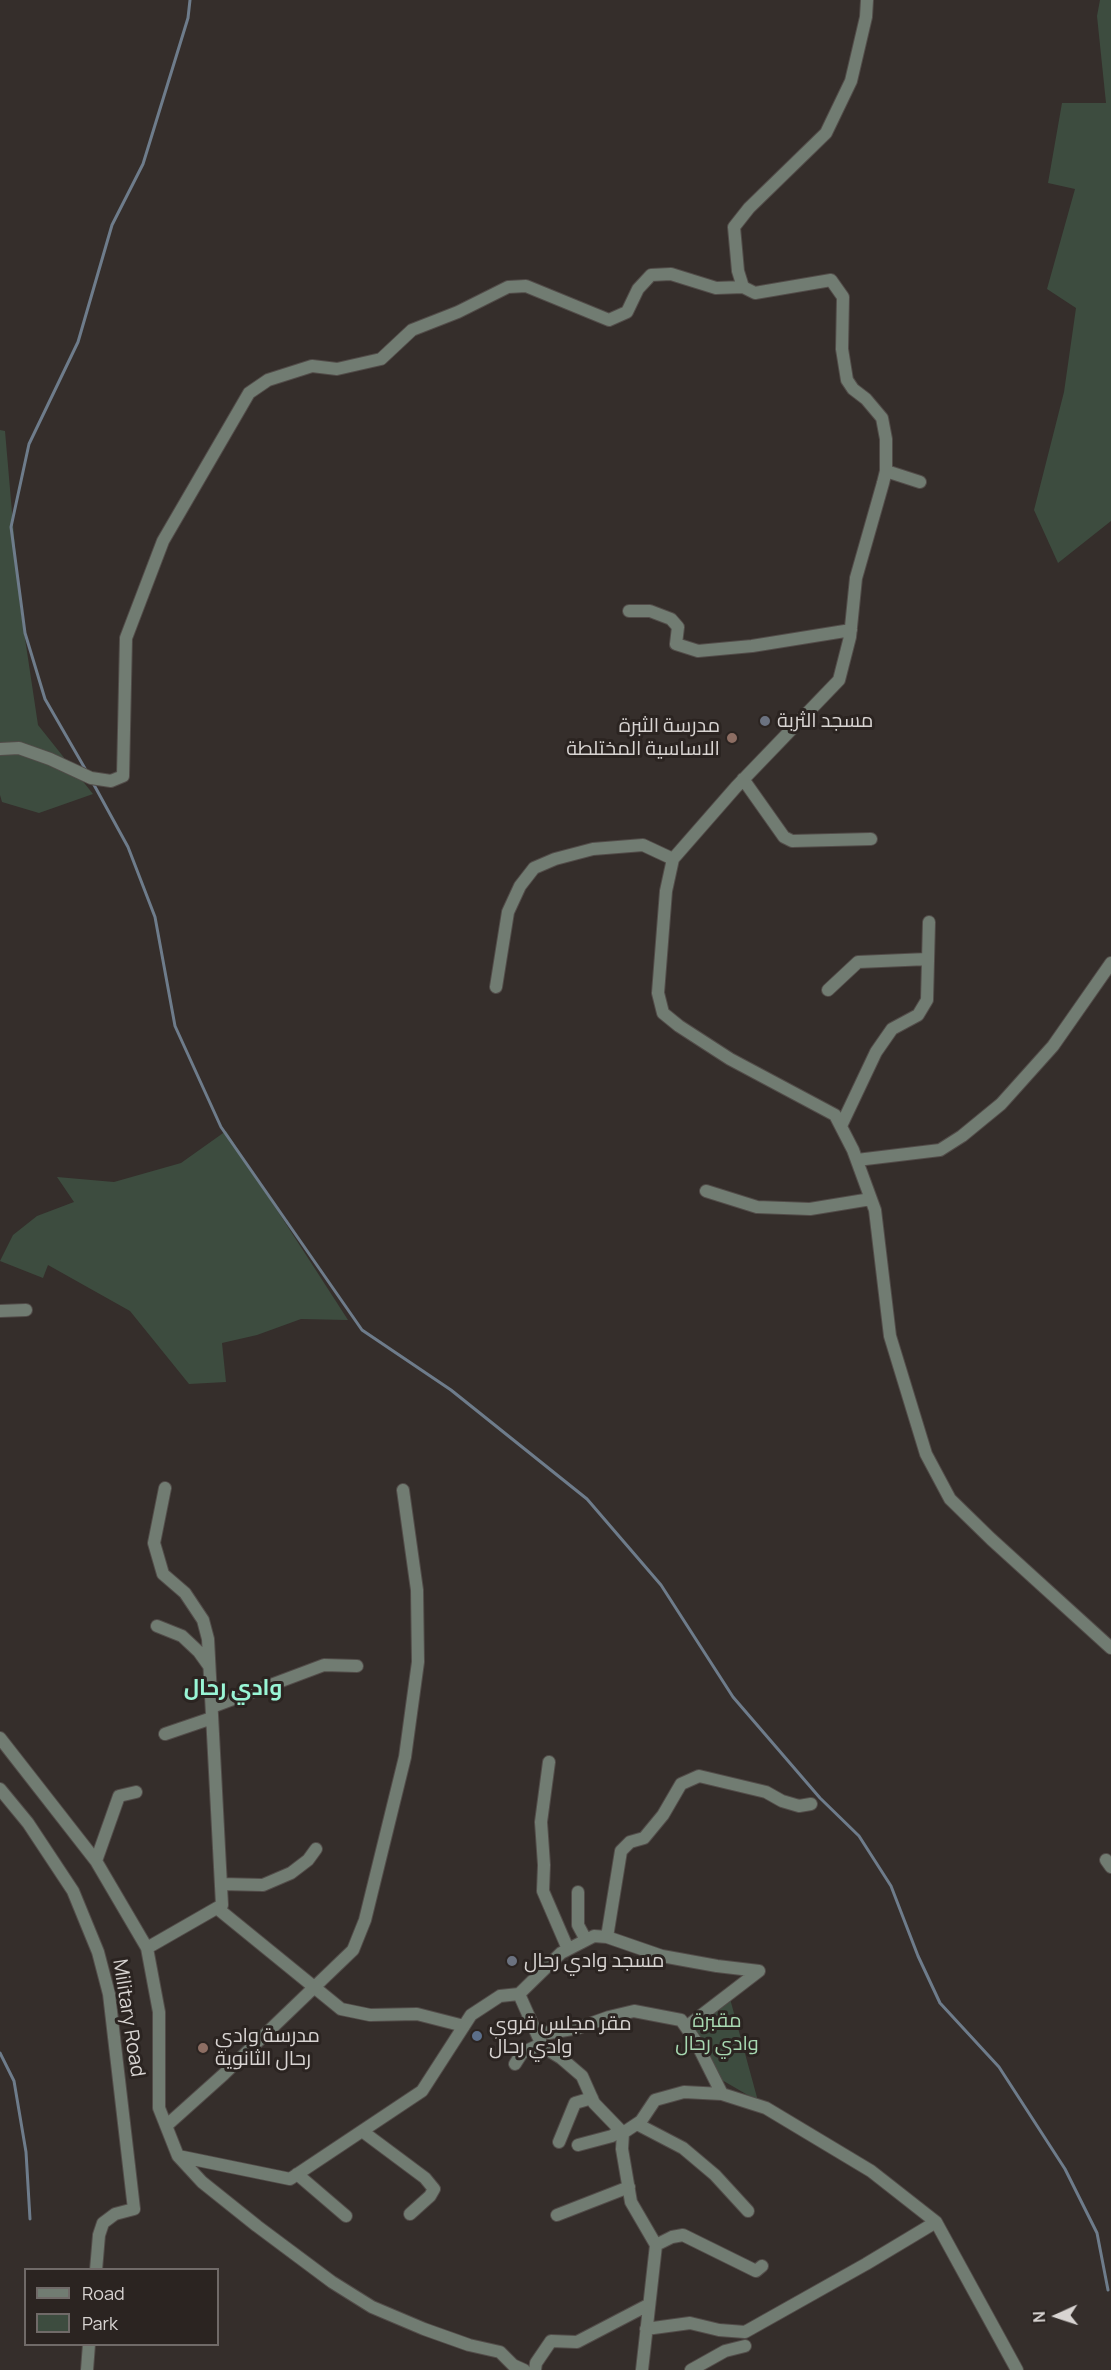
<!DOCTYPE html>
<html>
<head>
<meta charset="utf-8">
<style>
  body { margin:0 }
  #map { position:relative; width:1111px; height:2370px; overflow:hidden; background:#352e2b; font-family:Manrope,sans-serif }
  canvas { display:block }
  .legend { position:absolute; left:24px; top:2268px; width:195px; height:78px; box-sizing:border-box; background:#2b2421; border:2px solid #706a68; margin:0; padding:8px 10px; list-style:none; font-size:18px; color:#d8d4d2 }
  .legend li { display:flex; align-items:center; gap:12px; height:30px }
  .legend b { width:30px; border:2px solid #706a68 }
  .north { position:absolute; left:1027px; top:2286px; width:60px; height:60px; -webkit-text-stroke:4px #2b2421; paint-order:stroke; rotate:267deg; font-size:16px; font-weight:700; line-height:24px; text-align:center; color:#d8d4d2 }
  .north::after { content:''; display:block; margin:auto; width:21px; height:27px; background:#d8d4d2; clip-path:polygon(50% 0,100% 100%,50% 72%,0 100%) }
</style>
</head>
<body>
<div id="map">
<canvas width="1111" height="2370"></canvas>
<ul class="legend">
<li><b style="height:8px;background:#717c72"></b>Road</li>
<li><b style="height:16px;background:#3d4c3f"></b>Park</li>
</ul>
<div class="north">N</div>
</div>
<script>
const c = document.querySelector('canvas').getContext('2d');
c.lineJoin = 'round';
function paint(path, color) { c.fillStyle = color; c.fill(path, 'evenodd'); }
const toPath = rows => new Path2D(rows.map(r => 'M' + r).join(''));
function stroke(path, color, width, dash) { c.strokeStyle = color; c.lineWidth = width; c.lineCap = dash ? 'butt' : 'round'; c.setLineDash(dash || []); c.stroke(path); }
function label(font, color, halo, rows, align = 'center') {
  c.font = font + ' Manrope,Cairo,sans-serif'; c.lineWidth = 6; c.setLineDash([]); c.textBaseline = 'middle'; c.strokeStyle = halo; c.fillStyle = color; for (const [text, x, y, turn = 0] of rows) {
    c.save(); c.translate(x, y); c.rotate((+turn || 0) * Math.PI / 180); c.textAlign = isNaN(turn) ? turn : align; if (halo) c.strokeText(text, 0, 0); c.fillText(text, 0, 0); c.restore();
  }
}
const green = toPath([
  [1100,0,1111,0,1111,521,1058,563,1034,510,1064,392,1076,308,1047,289,1075,189,1048,183,1062,103,1106,103,1097,16],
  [0,430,5,431,20,605,38,725,93,794,39,813,2,802,0,795],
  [226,1131,348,1320,301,1319,257,1335,222,1343,226,1382,189,1384,130,1311,48,1265,43,1278,0,1261,13,1235,37,1216,74,1202,57,1177,114,1182,181,1163],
  [729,1995,758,2101,715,2076,689,2023]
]);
const stream = toPath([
  [87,772,45,699,25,633,11,527,29,444,78,342,112,225,143,164,188,18,190,0],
  [93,783,128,847,155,917,175,1026,221,1127,362,1330,451,1390,587,1499,661,1585,733,1697,820,1798,859,1836,891,1886,918,1956,940,2003,999,2067,1065,2169,1097,2233,1108,2290],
  [0,2053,14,2081,26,2152,30,2219]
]);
const minor = toPath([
  [867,0,866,17,851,81,826,133,749,208,734,227,738,271,743,287,755,293,831,280,843,297,842,349,847,380,853,389,866,399,882,418,886,439,886,471,883,483,856,578,850,637,839,680,736,787,673,859,666,891,658,993,663,1013,679,1026,730,1059,835,1115,853,1150,875,1210,890,1336,926,1454,950,1499,991,1539,1111,1648],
  [886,471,920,482],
  [629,611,650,611,671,619,678,627,676,644,698,651,752,646,851,630],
  [0,749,19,748,50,759,91,778,111,781,123,776,126,638,163,541,249,393,268,380,312,366,337,369,381,359,412,330,458,312,508,287,526,286,609,320,627,312,638,289,651,275,671,274,716,288,743,287],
  [743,779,784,837,792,841,871,839],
  [496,987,508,912,520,886,534,868,555,859,593,849,643,845,673,859],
  [828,990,858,962,928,959],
  [841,1126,876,1052,892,1029,918,1015,927,1000,929,922],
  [857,1160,940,1150,962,1136,1001,1104,1053,1046,1111,963],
  [706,1191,757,1207,810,1209,871,1199],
  [0,1311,26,1310],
  [157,1626,182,1636,199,1652,209,1666],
  [212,1707,324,1665,357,1666],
  [165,1734,212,1718],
  [0,1738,96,1861,147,1948,159,2012,159,2108,178,2156,290,2179,422,2091,471,2015,500,1996,519,1994,535,2030,549,2033,578,2028,609,2017,634,2011,681,2020,695,2040,722,2094,766,2108,871,2171,936,2222,1017,2370],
  [549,1762,541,1822,544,1865,543,1891,568,1949],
  [0,1789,28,1823,73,1891,98,1952,109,1994,134,2209,115,2214,103,2223,99,2235,96,2270],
  [1106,1860,1111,1867],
  [96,1861,119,1796,136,1792],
  [221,1884,263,1885,291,1873,308,1860,316,1849],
  [578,1892,578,1925,586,1940],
  [217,1908,341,2009,370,2015,417,2014,464,2026],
  [607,1937,621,1851,630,1842,644,1838,663,1815,681,1784,699,1776,766,1792,782,1801,799,1806,811,1804],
  [147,1948,222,1905,208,1639,203,1620,185,1593,163,1574,154,1543,165,1488],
  [519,1994,561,1953,594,1936,607,1937,662,1956,717,1966,759,1971],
  [686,2027,759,1971],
  [535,2030,543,2047,561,2058,582,2076,594,2103,623,2133],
  [515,2064,522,2053,541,2044],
  [637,2124,683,2148,715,2175,748,2211],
  [166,2126,224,2074,353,1950,365,1920,405,1757,418,1662,417,1590,403,1490],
  [362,2131,425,2178,434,2189,430,2196,410,2214],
  [559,2142,575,2103,592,2098],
  [578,2145,612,2136,620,2130],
  [178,2156,202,2182,257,2226,332,2282,372,2307,424,2329,469,2345,500,2352,513,2365,524,2370],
  [297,2174,346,2216],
  [557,2215,629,2187],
  [656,2245,672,2237,683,2235,756,2271,762,2266],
  [646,2329,690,2323,719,2330,745,2332,866,2264,936,2222],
  [87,2370,89,2344],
  [535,2370,536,2363,551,2341,577,2342,648,2305],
  [642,2370,656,2245,631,2202,622,2149,623,2133,641,2121,655,2100,684,2092,722,2094],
  [691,2370,725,2351,745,2346]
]);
const markers = [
  [765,721,6,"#6b7280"],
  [732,738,6,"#8d6e63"],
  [512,1961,6,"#6b7280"],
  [477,2036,6,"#5c6f8a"],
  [203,2048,6,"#8d6e63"]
];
const poiNames = [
  ["مسجد الثربة",777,721],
  ["مدرسة الثبرة",720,726,"right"],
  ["الاساسية المختلطة",720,749,"right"],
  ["مسجد وادي رحال",524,1961],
  ["مقر مجلس قروي",489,2024],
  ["وادي رحال",489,2047],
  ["مدرسة وادي",215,2036],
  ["رحال الثانوية",215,2059]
];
const streetNames = [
  ["Military Road",128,2018,81]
];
const parkNames = [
  ["مقبرة",717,2021],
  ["وادي رحال",717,2044]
];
const quarterNames = [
  ["وادي رحال",233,1689]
];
paint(green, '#3d4c3f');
stroke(stream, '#6e7c8b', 3);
stroke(minor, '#524c49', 14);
stroke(minor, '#717c72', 12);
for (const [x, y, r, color] of markers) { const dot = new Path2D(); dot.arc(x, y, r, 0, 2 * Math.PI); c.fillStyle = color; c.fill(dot); stroke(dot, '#2b2421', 2); }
label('20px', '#d8d4d2', '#2b2421', poiNames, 'left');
label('20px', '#d8d4d2', '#2b2421', streetNames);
label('20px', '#a7d8b1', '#2b2421', parkNames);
label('bold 22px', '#99f5d5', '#2b2421', quarterNames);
</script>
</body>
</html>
